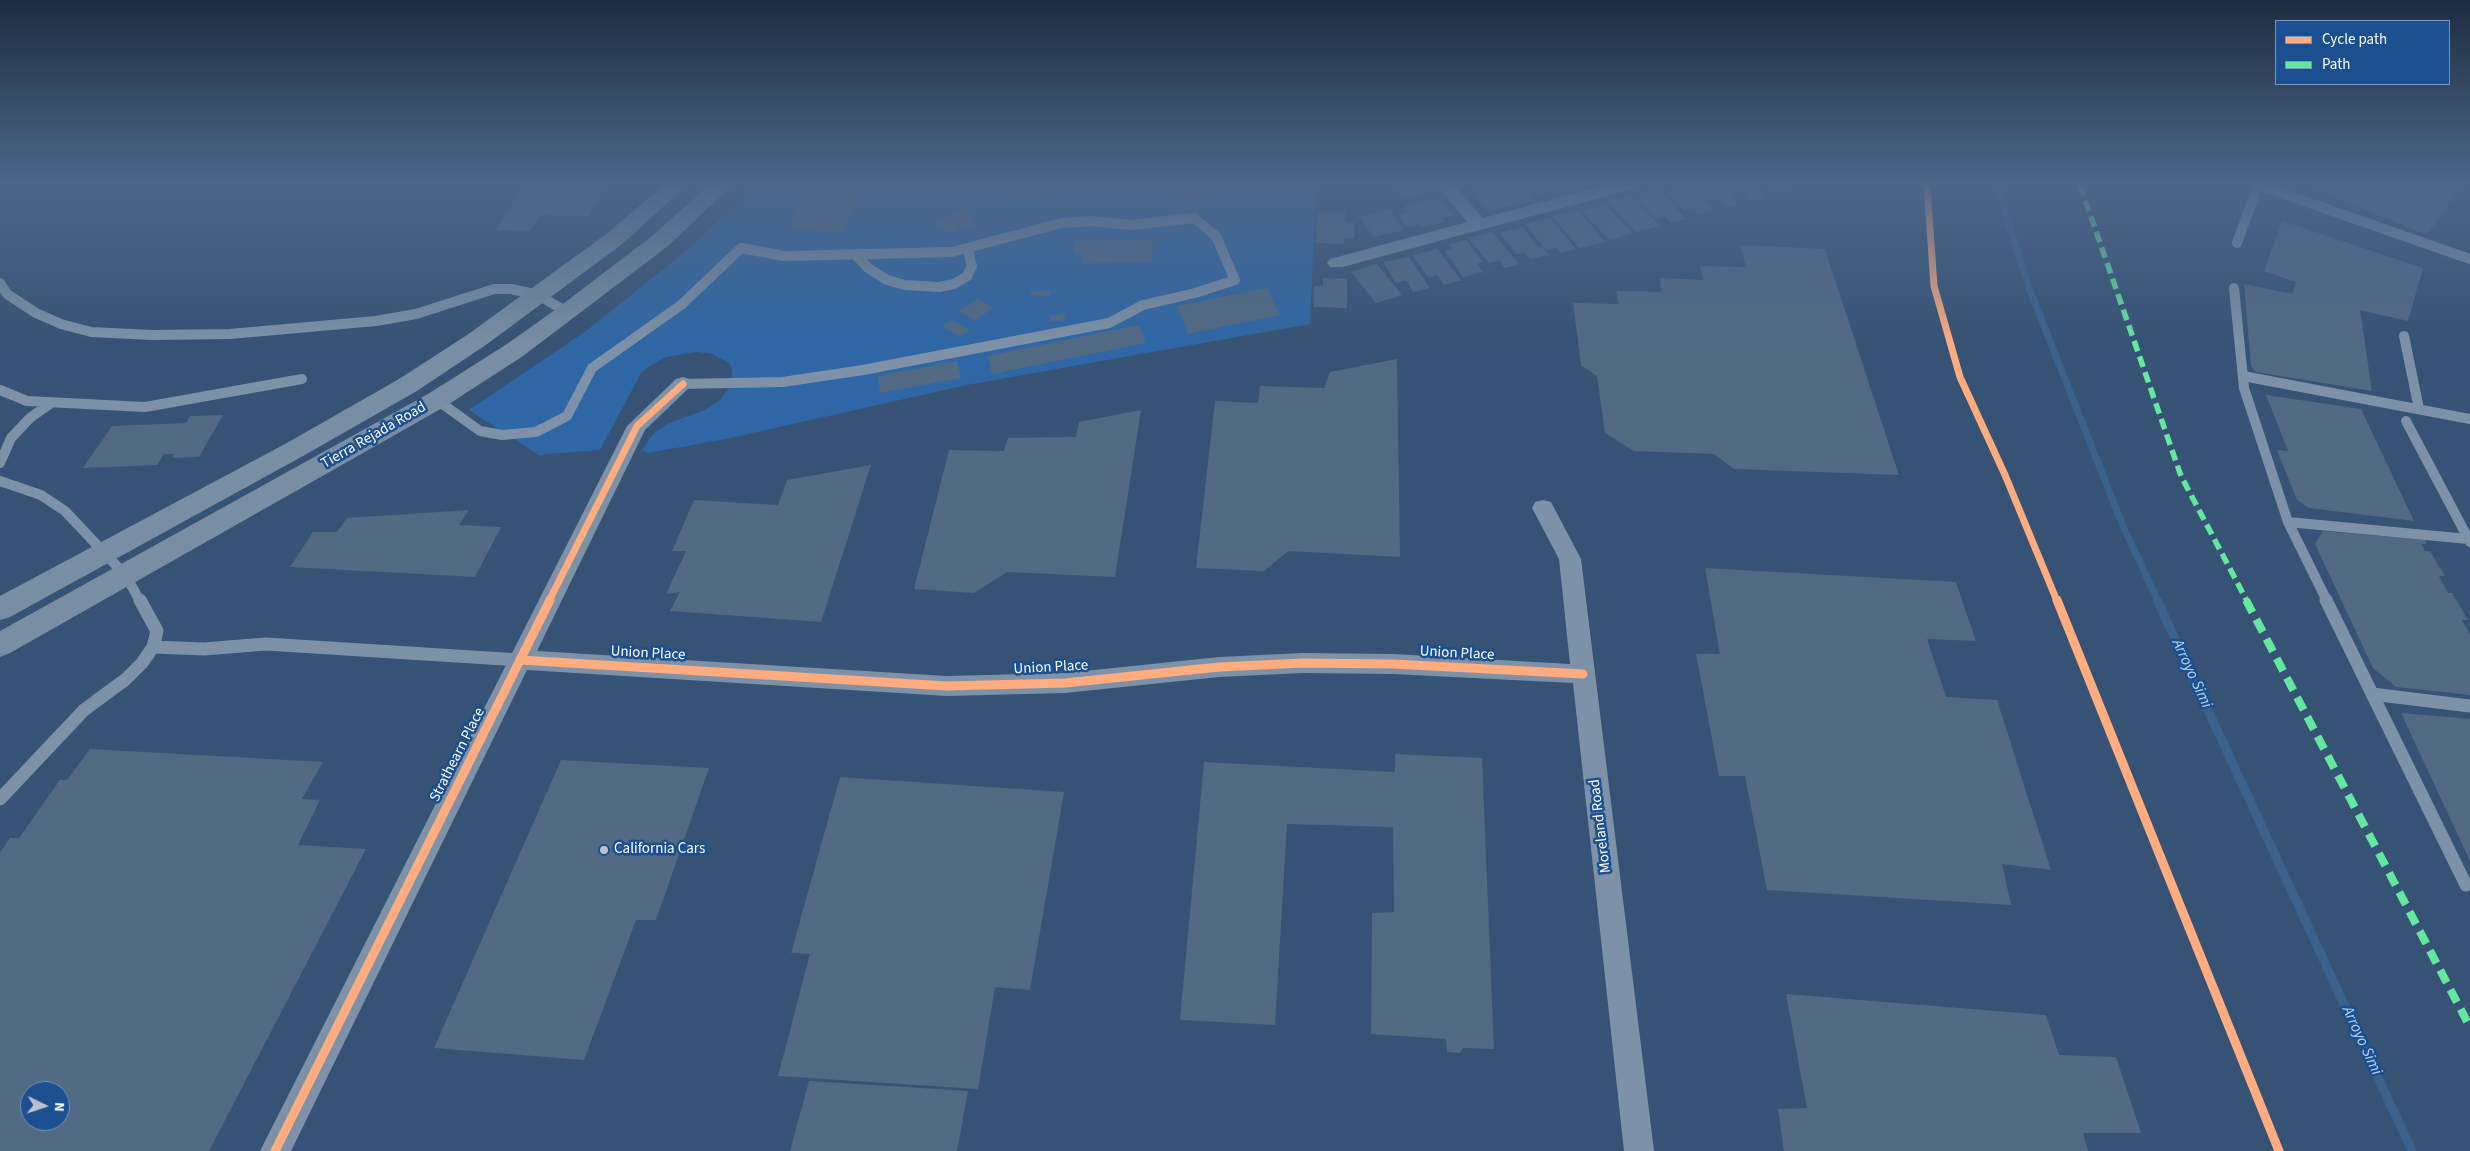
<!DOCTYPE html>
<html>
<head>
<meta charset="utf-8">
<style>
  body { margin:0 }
  #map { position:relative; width:2470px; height:1151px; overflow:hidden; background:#365274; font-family:"Source Sans 3",sans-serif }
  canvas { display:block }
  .legend { position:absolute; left:2275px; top:20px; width:175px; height:65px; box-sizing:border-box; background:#1b4f8f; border:1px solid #7695bc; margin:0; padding:6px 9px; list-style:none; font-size:15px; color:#fff }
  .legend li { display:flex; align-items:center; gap:10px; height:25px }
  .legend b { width:25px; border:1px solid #7695bc }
  .north { position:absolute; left:20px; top:1081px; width:50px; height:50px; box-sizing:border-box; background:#1b4f8f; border:1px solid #7695bc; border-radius:50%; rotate:94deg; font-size:14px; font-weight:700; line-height:20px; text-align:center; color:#fff }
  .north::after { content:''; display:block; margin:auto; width:18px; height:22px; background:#b9c2ce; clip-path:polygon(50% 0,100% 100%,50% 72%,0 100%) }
</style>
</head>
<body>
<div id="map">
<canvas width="2470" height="1151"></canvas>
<ul class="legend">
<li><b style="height:6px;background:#ffac80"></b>Cycle path</li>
<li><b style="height:6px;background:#66e7a1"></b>Path</li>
</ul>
<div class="north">N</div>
</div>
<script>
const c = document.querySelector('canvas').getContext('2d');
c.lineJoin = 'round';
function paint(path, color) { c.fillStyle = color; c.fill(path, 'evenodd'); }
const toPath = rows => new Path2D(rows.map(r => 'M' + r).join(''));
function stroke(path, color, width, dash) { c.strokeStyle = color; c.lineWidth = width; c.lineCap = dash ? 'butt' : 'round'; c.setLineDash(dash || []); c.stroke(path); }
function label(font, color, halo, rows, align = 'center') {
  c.font = font + ' "Source Sans 3",sans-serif'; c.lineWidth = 5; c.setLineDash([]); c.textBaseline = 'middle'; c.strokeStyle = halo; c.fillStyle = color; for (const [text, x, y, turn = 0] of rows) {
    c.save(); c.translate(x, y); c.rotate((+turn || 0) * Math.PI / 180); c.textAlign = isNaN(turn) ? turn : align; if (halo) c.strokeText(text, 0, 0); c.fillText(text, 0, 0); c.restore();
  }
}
const green = toPath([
  [756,185,1316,185,1310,324,967,385,726,439,648,453,642,450,654,433,669,423,705,410,720,400,732,384,732,368,729,363,712,354,697,352,666,357,648,367,641,373,600,450,539,455,469,410,586,331,691,247]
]);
const streamFar1 = toPath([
  [1997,185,2029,288,2123,526,2158,601]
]);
const stream = toPath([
  [2157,600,2412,1151]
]);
const building = toPath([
  [524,185,607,185,589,216,540,215,530,231,495,230],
  [1007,185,1051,185,1050,195,1030,195,1029,199,1005,200],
  [1110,185,1134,185,1134,191,1112,191],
  [1149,185,1171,185,1171,193,1149,193],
  [1393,185,1427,185,1432,193,1402,199],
  [1498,185,1522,185,1534,200,1488,211,1473,191],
  [1529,185,1584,185,1584,186,1538,196],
  [1689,185,1713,211,1698,214,1692,208,1683,210,1667,193,1675,192,1670,186],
  [1692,185,1722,185,1739,204,1727,207,1718,198,1706,200],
  [1726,185,1754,185,1766,198,1751,201,1742,191,1734,193],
  [1769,185,1787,185,1792,191,1777,194],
  [2305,185,2448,185,2459,189,2427,235],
  [1658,189,1686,219,1671,223,1664,216,1655,218,1634,194],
  [1181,190,1206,191,1205,201,1179,200],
  [806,194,858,196,842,232,789,229],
  [1631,195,1660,226,1636,232,1607,201],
  [1439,198,1454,215,1442,218,1445,222,1422,227,1420,224,1407,227,1398,215,1409,212,1404,206],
  [1604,204,1633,233,1610,240,1582,211],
  [966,209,974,218,971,219,977,225,967,229,963,224,954,228,957,231,948,234,936,222],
  [1390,209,1404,230,1373,237,1360,216],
  [1578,210,1605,242,1579,248,1552,216],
  [1317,212,1346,212,1345,221,1354,222,1354,238,1344,238,1345,244,1316,243],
  [1550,218,1576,249,1561,253,1557,247,1546,250,1525,224],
  [2282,221,2423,268,2408,321,2360,310,2372,391,2256,372,2251,366,2244,284,2292,294,2296,282,2264,271],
  [1522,227,1538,247,1542,246,1549,255,1530,259,1525,253,1517,255,1500,233],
  [1492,232,1519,264,1505,268,1499,260,1489,263,1468,238],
  [1153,240,1152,262,1081,263,1082,254,1074,254,1075,241],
  [1466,240,1483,262,1477,264,1483,272,1463,277,1445,251,1453,249,1449,244],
  [1740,245,1825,249,1899,475,1734,469,1714,454,1634,451,1605,433,1597,376,1581,365,1573,303,1619,304,1616,291,1661,292,1660,278,1703,280,1700,266,1746,267],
  [1437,249,1461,280,1444,285,1437,275,1429,278,1412,255],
  [1409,257,1430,288,1413,292,1406,280,1396,283,1383,262],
  [1377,264,1402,295,1376,303,1351,272],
  [1323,278,1347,279,1347,308,1314,307,1314,286,1323,286],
  [1267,288,1280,315,1188,334,1177,306],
  [1031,291,1052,291,1050,296,1029,295],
  [977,299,993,308,975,321,959,311],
  [1064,313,1066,319,1051,322,1049,316],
  [951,320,970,330,960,337,942,326],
  [1139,325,1146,343,992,374,987,356],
  [1397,359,1400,557,1288,551,1264,571,1196,568,1215,401,1258,403,1260,386,1324,388,1330,372],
  [957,361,961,378,880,393,878,376],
  [2266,395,2361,409,2414,521,2309,508,2297,500,2277,450,2288,451],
  [1141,410,1115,577,1007,572,974,593,914,589,949,450,1004,451,1008,438,1076,437,1079,422],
  [223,415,199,457,172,458,175,454,164,454,157,465,83,468,112,426,186,423,190,416],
  [871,465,821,622,670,611,680,592,666,594,686,551,672,551,694,500,778,505,787,480],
  [469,510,459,525,501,527,475,577,290,567,313,532,337,532,347,518],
  [2323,531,2425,540,2427,544,2421,544,2425,551,2430,551,2445,576,2439,576,2448,593,2452,593,2468,620,2462,620,2470,635,2470,695,2396,687,2373,668,2315,544],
  [1705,568,1956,582,1976,641,1927,639,1946,697,1997,700,2051,870,2002,864,2011,905,1767,890,1745,776,1719,776,1696,654,1720,654],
  [2401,713,2470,719,2470,861],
  [90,749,323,762,302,799,320,800,298,845,366,849,209,1151,0,1151,0,853,10,838,19,838,60,780,67,780],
  [30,1091,60,1091,60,1121,30,1121],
  [1395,754,1482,758,1494,1049,1463,1048,1460,1053,1447,1052,1446,1039,1371,1034,1372,913,1394,912,1393,827,1287,824,1275,1025,1180,1020,1204,762,1395,772],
  [561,760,709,768,656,920,636,920,584,1060,434,1048],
  [840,777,1064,792,1030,990,995,987,978,1089,778,1076,810,954,791,953],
  [1786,994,2046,1015,2059,1055,2116,1057,2141,1133,2083,1133,2088,1151,1784,1151,1778,1109,1807,1108],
  [809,1081,968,1091,957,1151,790,1151]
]);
const serviceFar1 = toPath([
  [2258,185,2470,259],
  [2237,243,2258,185],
  [855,254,868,268,887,280,905,285,939,287,954,284,967,276,972,266,968,250],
  [0,283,7,294,36,313,61,324,91,332,152,335,230,334,376,321,416,314,494,289,511,289,538,295,567,312],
  [2234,288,2244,388,2288,522],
  [2404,336,2419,409],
  [2243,376,2470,419],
  [0,390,27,401,145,407,302,379],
  [437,400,480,431,502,435,536,432,567,416,592,368,681,305,741,248,784,256,952,252,1062,223,1091,221,1132,225,1194,218,1216,236,1235,280,1195,293,1143,305,1109,323,863,370,783,382,683,384],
  [2406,421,2470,542],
  [0,463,11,438,30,418,51,403],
  [0,481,41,495,65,511,126,576,140,601],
  [2327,601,2288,522,2468,539]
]);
const service = toPath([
  [2326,600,2466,885],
  [153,647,204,649,266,644,520,660],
  [2372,694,2470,706],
  [0,799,84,710,126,679,142,663,153,647,157,631,140,600]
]);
const minor = toPath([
  [1437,185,1454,185,1483,218,1606,185,1635,185,1633,189,1342,267,1330,267,1327,263,1330,259,1467,222,1437,185],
  [683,377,690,379,693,384,645,430,537,651,947,676,1065,673,1219,657,1303,653,1393,654,1570,664,1559,559,1532,508,1535,502,1543,500,1551,502,1581,559,1654,1151,1624,1151,1573,683,1393,674,1303,673,1219,677,1065,693,947,696,527,670,291,1151,260,1151,627,426,676,379,683,377]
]);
const secondary = toPath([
  [664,185,687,185,621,245,483,347,417,391,303,456,10,617,0,620,0,596,285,444,399,379,467,335,605,235,664,185],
  [709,185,732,185,668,246,523,356,446,406,10,653,0,657,0,631,428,394,507,344,559,307,652,236,709,185]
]);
const quietFar1 = toPath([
  [2080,185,2181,476,2247,601]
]);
const quiet = toPath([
  [2246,600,2470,1027]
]);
const cyclewayFar1 = toPath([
  [1927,185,1934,286,1960,377,2005,475,2057,601],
  [549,601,637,426,683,384]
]);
const cycleway = toPath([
  [2057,600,2279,1151],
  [520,660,947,686,1065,683,1219,667,1303,663,1393,664,1583,674],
  [275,1151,550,600]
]);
const markers = [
  [604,850,5,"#b9c2ce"]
];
const streetNames = [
  ["Tierra Rejada Road",374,436,-30],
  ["Union Place",648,654,3],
  ["Union Place",1457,654,3],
  ["Union Place",1051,668,-3],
  ["Strathearn Place",458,755,-63],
  ["Moreland Road",1601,826,-97]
];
const poiNames = [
  ["California Cars",614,850]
];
const waterNames = [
  ["Arroyo Simi",2191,674,65],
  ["Arroyo Simi",2361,1041,65]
];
paint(green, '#2f66a5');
stroke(streamFar1, '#3b618d', 7);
stroke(stream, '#3b618d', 9);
paint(building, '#526984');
stroke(serviceFar1, '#7d92a8', 10);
stroke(service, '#7d92a8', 13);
paint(minor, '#7d92a8');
paint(secondary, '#798da4');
stroke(quietFar1, '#66e7a1', 5.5, [11, 5.5]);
stroke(quiet, '#66e7a1', 8, [14, 8]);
stroke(cyclewayFar1, '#ffac80', 7);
stroke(cycleway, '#ffac80', 9);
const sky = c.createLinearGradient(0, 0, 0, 346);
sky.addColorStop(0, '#1e2d40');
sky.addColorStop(0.53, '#4c6688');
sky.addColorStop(1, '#4c668800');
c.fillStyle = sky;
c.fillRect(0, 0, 2470, 346);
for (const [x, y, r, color] of markers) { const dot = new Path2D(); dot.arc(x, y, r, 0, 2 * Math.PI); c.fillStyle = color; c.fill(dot); stroke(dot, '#1b4f8f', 2); }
label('15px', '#fff', '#1b4f8f', streetNames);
label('15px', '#fff', '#1b4f8f', poiNames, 'left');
label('italic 16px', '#b5d3f5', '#1b4f8f', waterNames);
</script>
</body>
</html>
